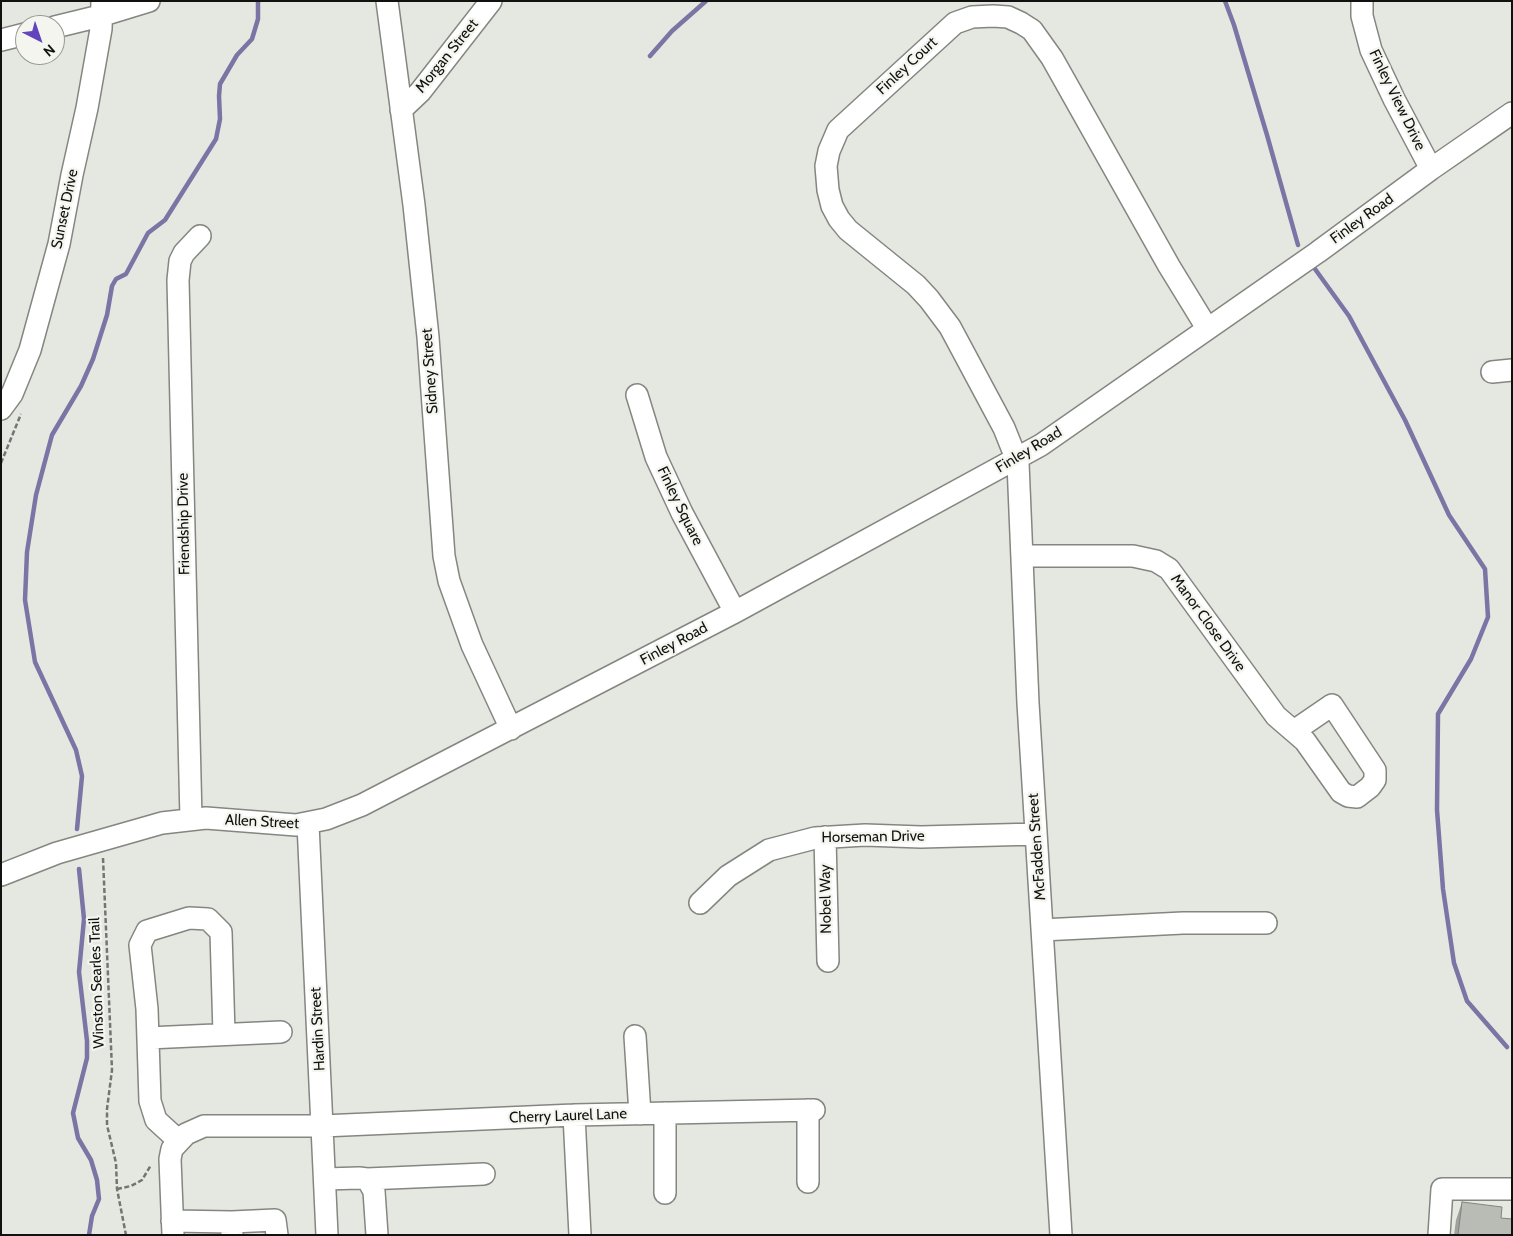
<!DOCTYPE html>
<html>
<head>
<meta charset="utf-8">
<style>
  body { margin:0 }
  #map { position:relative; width:1513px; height:1236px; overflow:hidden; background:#e5e8e1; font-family:Cabin,sans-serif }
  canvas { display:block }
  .frame { position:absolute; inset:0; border:2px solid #111210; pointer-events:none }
  .north { position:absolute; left:15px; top:15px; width:50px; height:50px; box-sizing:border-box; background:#f3f5ee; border:1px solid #999a95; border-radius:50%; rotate:139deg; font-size:14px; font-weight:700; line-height:20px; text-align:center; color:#111210 }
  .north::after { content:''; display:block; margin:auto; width:18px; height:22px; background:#6245bd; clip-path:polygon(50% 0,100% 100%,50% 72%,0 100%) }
</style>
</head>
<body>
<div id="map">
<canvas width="1513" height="1236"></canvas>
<div class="frame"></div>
<div class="north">N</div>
</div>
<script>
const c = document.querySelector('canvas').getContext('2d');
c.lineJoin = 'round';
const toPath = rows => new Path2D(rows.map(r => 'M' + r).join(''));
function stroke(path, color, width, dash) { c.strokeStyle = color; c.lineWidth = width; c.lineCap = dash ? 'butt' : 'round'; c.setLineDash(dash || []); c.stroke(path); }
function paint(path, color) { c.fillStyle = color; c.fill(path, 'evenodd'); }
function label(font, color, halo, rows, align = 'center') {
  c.font = font + ' Cabin,sans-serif'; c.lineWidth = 4.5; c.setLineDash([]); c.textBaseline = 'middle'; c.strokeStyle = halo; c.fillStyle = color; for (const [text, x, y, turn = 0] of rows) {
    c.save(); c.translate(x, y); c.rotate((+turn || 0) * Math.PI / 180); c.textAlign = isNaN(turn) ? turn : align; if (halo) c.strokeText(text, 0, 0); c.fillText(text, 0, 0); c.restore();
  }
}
const stream = toPath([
  [1225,1,1234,25,1267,135,1298,245],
  [650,56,672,31,706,1],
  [1315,269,1349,316,1405,420,1449,515,1485,569,1488,617,1471,659,1438,714,1437,810,1443,889,1454,963,1467,1001,1507,1047],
  [77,829,82,776,76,750,35,662,25,600,27,552,36,495,52,435,81,386,93,359,107,315,112,286,116,279,126,274,148,233,165,220,216,139,220,119,219,96,220,84,237,55,252,39,258,19,258,1],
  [79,869,84,919,79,972,87,1041,87,1058,73,1113,78,1138,91,1160,97,1180,99,1199,92,1216,89,1235]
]);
const path = toPath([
  [1,463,21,414],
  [103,858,112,1070,107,1109,107,1125,116,1163,117,1189,126,1235],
  [117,1189,131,1186,142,1180,151,1165]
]);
const minor = toPath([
  [387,1,414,205,428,337,444,556,449,581,472,645,511,729],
  [1362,1,1362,16,1371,50,1394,99,1431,169],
  [55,27,100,16,149,1],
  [1,40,25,34],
  [401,110,420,92,491,1],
  [1492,372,1512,370],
  [637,395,656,457,682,513,735,612],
  [1,409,12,394,30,350,59,244,72,175,87,108,101,29,102,1],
  [1022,556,1133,556,1156,561,1169,569,1276,716,1305,741,1341,792,1348,796,1357,797,1370,787,1375,780,1375,770,1332,705,1294,731],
  [191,819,178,280,180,261,184,253,200,236],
  [308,824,327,1235],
  [825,837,828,961],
  [1,875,57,853,162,823,206,818,296,825,326,819,362,805,735,612,1041,445,1318,252,1431,169,1512,113],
  [700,903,728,876,769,850,815,838,865,835,921,837,1036,834],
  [1042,930,1183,923,1266,923],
  [635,1036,640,1114],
  [148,1038,281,1032],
  [808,1110,808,1182],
  [665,1113,665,1193],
  [574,1115,580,1235],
  [179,1141,156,1120,150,1101,147,1009,140,945,147,931,189,918,208,919,221,932,224,1034],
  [325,1179,359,1178,367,1179,374,1191,377,1235],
  [367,1179,484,1174],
  [172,1221,232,1222,232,1235],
  [232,1222,275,1220,277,1235],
  [173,1235,170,1159,172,1149,186,1134,204,1126,322,1126,574,1115,814,1110],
  [1061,1235,1028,703,1018,463,1004,428,950,327,929,299,916,285,848,230,839,219,832,206,828,190,826,166,829,151,838,130,955,23,972,17,993,16,1008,17,1021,23,1032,30,1052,58,1169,266,1207,328],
  [1439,1235,1442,1189,1512,1189]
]);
const wall = toPath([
  [1462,1202,1501,1218,1512,1235,1454,1235,1456,1220]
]);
const building = toPath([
  [1462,1202,1502,1207,1501,1218,1512,1219,1512,1235,1458,1235,1462,1202]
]);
const streetNames = [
  ["Morgan Street",447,56,-51],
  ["Finley Court",907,66,-43],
  ["Finley View Drive",1397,100,64],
  ["Sunset Drive",65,209,-78],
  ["Finley Road",1362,219,-36],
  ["Sidney Street",430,371,-94],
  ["Finley Road",1029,450,-31],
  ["Finley Square",680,506,64],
  ["Friendship Drive",184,524,-91],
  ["Manor Close Drive",1208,623,54],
  ["Finley Road",674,644,-28],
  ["Allen Street",262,822,3],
  ["Horseman Drive",873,837,-1],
  ["McFadden Street",1037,847,-94],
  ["Nobel Way",826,899,-91],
  ["Winston Searles Trail",97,983,-92],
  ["Hardin Street",318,1029,-93],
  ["Cherry Laurel Lane",568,1116,-2]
];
stroke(stream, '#7a75a4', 4.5);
stroke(minor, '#848680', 24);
stroke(path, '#737571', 2.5, [5, 2.5]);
stroke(minor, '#fff', 21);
paint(wall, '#9fa19c');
paint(building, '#b9bbb5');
stroke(building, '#82837f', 1);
label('15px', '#111210', '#f3f5ee', streetNames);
</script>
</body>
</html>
